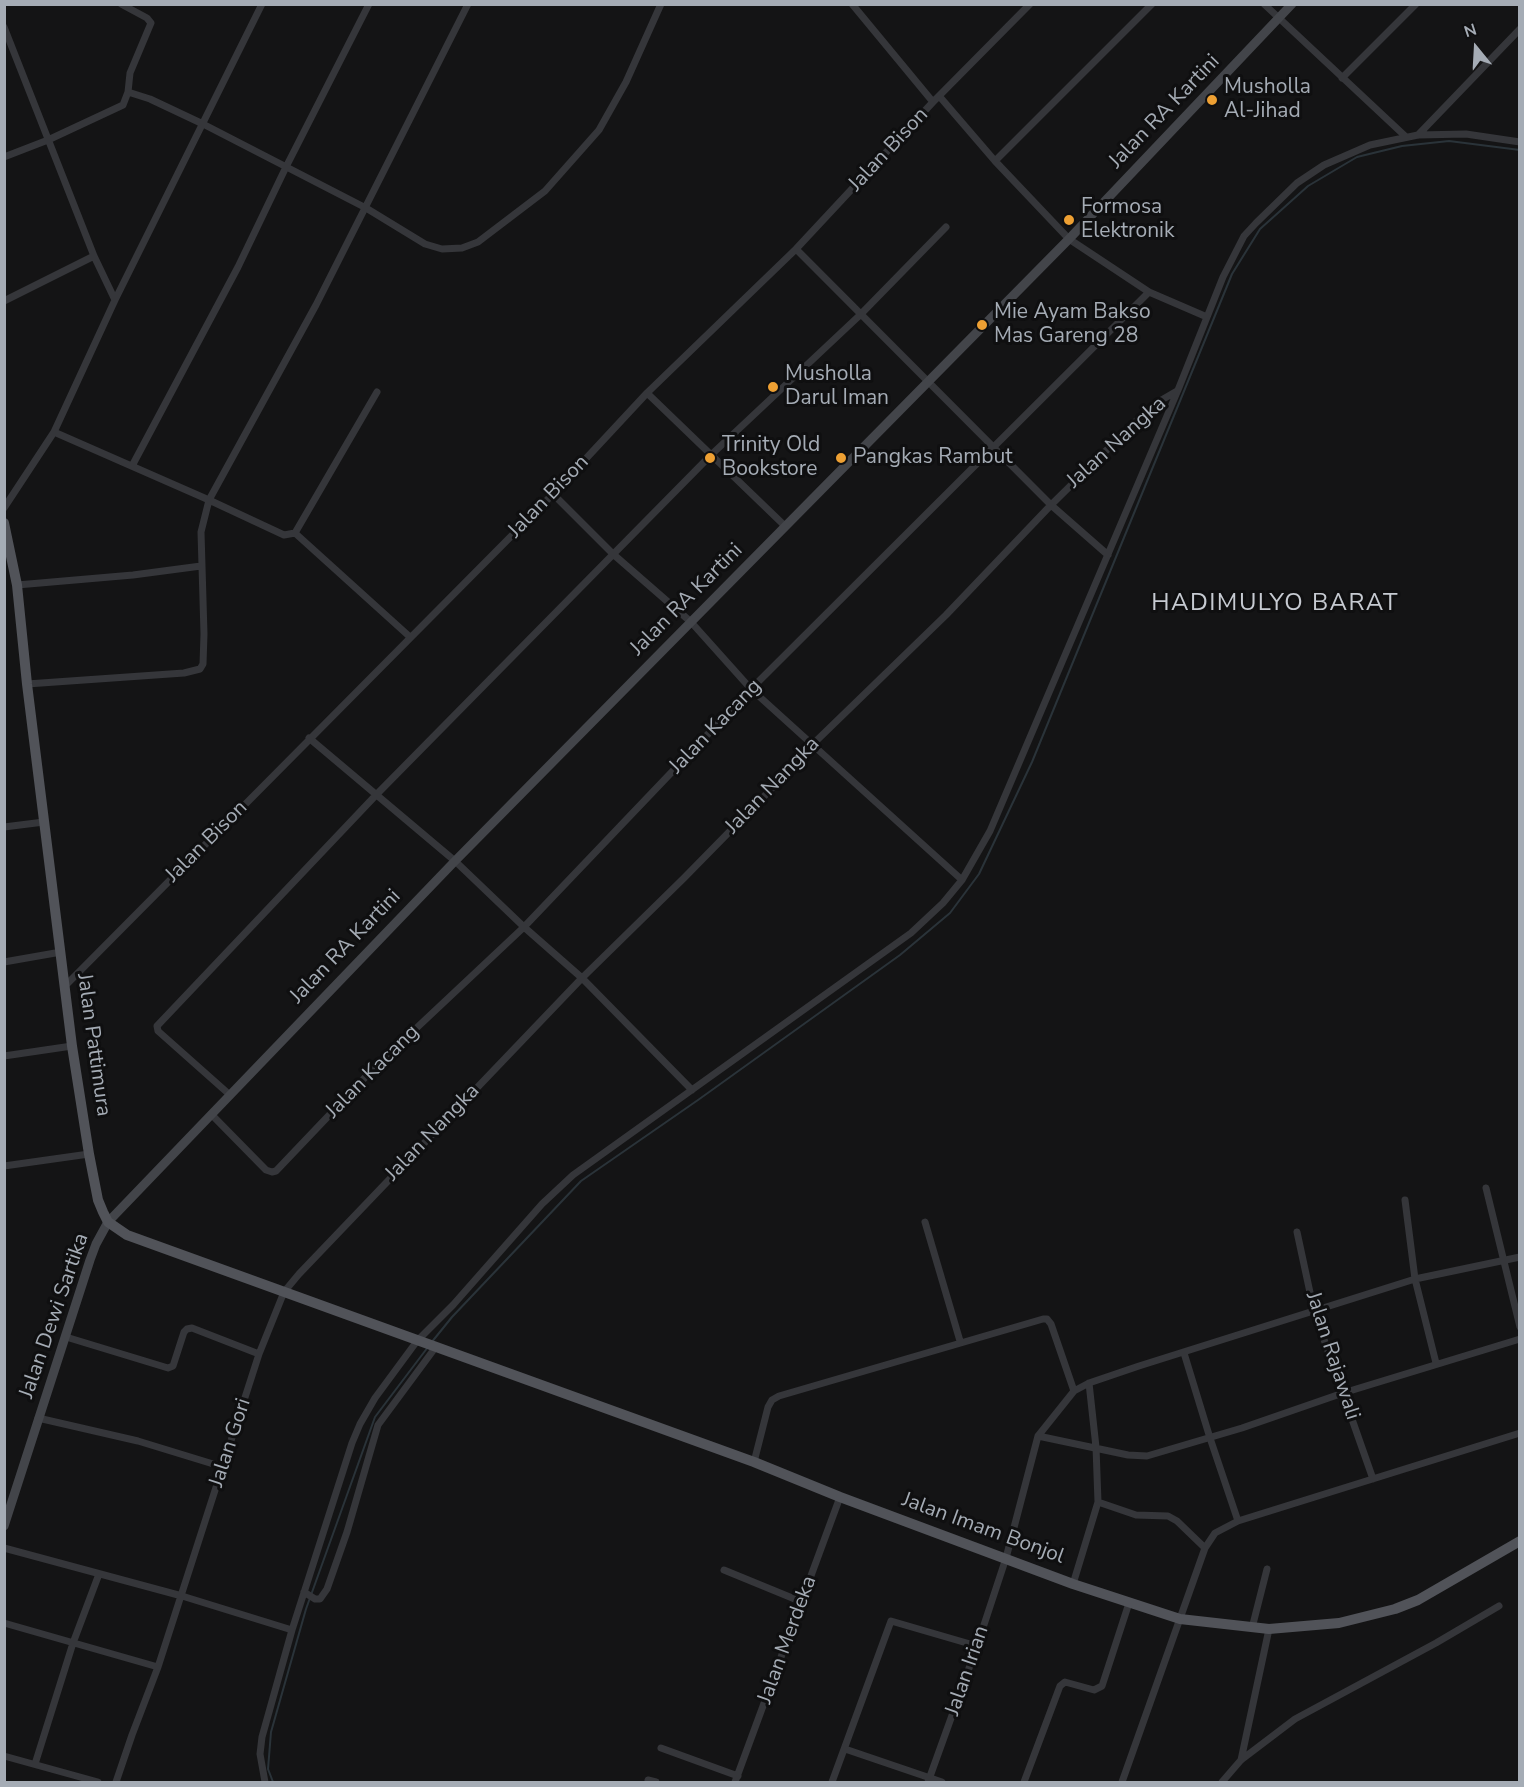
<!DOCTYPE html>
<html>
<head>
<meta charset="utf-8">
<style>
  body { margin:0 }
  #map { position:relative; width:1524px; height:1787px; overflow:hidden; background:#141415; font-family:"Nunito Sans",sans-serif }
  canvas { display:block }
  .frame { position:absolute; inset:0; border:6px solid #a5acb5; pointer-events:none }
  .north { position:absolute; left:1446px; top:18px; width:60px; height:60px; -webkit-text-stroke:4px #0f0f10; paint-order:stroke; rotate:342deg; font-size:16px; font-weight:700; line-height:24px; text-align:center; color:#a5acb5 }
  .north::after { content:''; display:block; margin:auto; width:21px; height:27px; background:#a5acb5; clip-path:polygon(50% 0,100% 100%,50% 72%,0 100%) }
</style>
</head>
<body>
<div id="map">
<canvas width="1524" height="1787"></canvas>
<div class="frame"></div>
<div class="north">N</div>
</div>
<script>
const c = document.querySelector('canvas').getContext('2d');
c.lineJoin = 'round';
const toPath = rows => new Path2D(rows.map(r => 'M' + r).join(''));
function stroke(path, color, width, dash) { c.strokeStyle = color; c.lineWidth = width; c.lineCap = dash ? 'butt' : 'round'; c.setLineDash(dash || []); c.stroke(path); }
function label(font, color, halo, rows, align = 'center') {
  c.font = font + ' "Nunito Sans",sans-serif'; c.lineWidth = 6; c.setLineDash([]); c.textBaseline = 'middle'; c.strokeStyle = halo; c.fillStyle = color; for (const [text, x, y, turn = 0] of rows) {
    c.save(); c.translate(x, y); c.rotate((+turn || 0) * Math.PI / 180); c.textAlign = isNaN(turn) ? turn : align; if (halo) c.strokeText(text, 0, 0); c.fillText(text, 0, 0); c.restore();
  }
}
const stream = toPath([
  [431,1343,452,1317,581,1181,698,1100,900,955,950,913,979,874,1032,762,1232,274,1260,229,1308,186,1357,157,1402,146,1449,141,1520,150],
  [273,1782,268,1769,271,1732,306,1609,375,1417,428,1347]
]);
const minor = toPath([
  [852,4,933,102],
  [1264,4,1405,136],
  [4,27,94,256,115,300],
  [1342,78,1416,4],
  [128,92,150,99,203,124,366,208,425,244,442,249,462,248,478,242,545,191,599,130,626,82,661,4],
  [940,97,995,161,1069,239,1149,292,1207,317],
  [1418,135,1520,29],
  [4,157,48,140,123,105,128,92,130,73,151,23,147,18,121,4],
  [995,161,1152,4],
  [796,249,1051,505,1108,555],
  [4,301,94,256],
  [647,393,785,526],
  [54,432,209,500,316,305,468,4],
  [132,466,238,267,286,167,369,4],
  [553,494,613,554,691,622,751,689,962,880],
  [4,508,54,432,115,300,262,4],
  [295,533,410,637],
  [17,585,133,575,201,566],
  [27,684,184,673,200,669,203,664,204,634,201,532,209,500,284,535,295,533,377,392],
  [309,738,455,861,524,927,582,978,692,1090],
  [4,827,44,822],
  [4,962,61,952],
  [65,986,553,494,647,393,796,249,933,102,1030,4],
  [4,1056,72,1046],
  [230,1095,158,1031,157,1026,377,794,711,455,860,315,946,227],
  [211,1114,266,1170,272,1172,276,1171,375,1067,524,927,751,689,1149,292],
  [4,1166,89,1154],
  [1486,1188,1520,1327],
  [1405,1200,1415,1279,1436,1363],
  [925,1222,960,1341],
  [1297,1232,1314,1311,1373,1479],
  [66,1337,168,1368,173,1366,184,1332,187,1329,192,1328,259,1354],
  [1184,1353,1210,1438,1238,1521],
  [38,1418,138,1441,223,1467],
  [1038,1436,1128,1455,1147,1456,1242,1428,1343,1393,1520,1339],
  [754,1462,768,1407,772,1400,779,1396,1043,1319,1047,1319,1051,1324,1074,1391],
  [1098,1502,1136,1515,1168,1516,1177,1521,1205,1548],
  [4,1548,182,1596,292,1630],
  [724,1570,802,1602],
  [1073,1584,1098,1502,1096,1447,1089,1383],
  [304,1592,315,1599,320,1599,327,1589,347,1532,378,1425,435,1348],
  [4,1623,158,1667],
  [1252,1628,1267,1569],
  [661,1748,738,1776],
  [845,1749,942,1782],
  [4,1756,98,1782],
  [1241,1760,1269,1629],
  [35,1764,73,1643,99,1574],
  [648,1780,656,1782],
  [116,1782,132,1735,158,1667,259,1354,284,1292,299,1274,582,978,684,878,785,775,813,744,946,615,1051,505,1131,426,1153,405,1177,391],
  [265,1782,260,1754,262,1737,292,1630,352,1443,360,1424,375,1398,417,1341,453,1305,542,1204,573,1175,911,933,943,903,962,880,990,831,1178,390,1223,277,1244,236,1256,223,1297,183,1324,165,1370,145,1418,135,1466,134,1520,142],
  [735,1782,840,1497],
  [832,1782,891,1621,977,1646],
  [928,1782,977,1646,1006,1558,1038,1436,1074,1391,1089,1383,1139,1366,1415,1279,1520,1257],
  [1024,1782,1060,1686,1065,1682,1094,1690,1102,1686,1129,1603],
  [1122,1782,1205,1548,1215,1533,1238,1521,1520,1433],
  [1222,1782,1241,1760,1295,1719,1436,1643,1499,1606]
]);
const secondary = toPath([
  [4,1526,90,1260,96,1244,108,1222,455,861,1069,239,1292,4]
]);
const primary = toPath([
  [4,523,17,585,27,684,72,1046,89,1154,98,1200,103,1212,108,1222,127,1235,754,1462,840,1497,1073,1584,1180,1619,1269,1629,1339,1623,1395,1609,1418,1600,1520,1541]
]);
const markers = [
  [1212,100,6,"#eea033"],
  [1069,220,6,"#eea033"],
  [982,325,6,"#eea033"],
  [773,387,6,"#eea033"],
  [710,458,6,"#eea033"],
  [841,458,6,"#eea033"]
];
const poiNames = [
  ["Musholla",1224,88],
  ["Al-Jihad",1224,112],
  ["Formosa",1081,208],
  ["Elektronik",1081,232],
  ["Mie Ayam Bakso",994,313],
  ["Mas Gareng 28",994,337],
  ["Musholla",785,375],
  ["Darul Iman",785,399],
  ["Trinity Old",722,446],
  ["Bookstore",722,470],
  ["Pangkas Rambut",853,458]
];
const streetNames = [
  ["Jalan RA Kartini",1165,112,-46],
  ["Jalan Bison",889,150,-47],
  ["Jalan Nangka",1117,443,-42],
  ["Jalan Bison",549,497,-46],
  ["Jalan RA Kartini",687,600,-45],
  ["Jalan Kacang",716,727,-46],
  ["Jalan Nangka",773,786,-46],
  ["Jalan Bison",207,842,-45],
  ["Jalan RA Kartini",346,947,-46],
  ["Jalan Pattimura",93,1045,82],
  ["Jalan Kacang",373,1072,-45],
  ["Jalan Nangka",433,1133,-46],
  ["Jalan Dewi Sartika",55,1316,-71],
  ["Jalan Rajawali",1332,1356,72],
  ["Jalan Gori",231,1443,-72],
  ["Jalan Imam Bonjol",983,1529,20],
  ["Jalan Merdeka",788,1640,-70],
  ["Jalan Irian",968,1671,-71]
];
const quarterNames = [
  ["HADIMULYO BARAT",1275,604]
];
stroke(stream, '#2a3339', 2);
stroke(minor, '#35363a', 7);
stroke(secondary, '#43454a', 9);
stroke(primary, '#515359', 10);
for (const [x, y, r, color] of markers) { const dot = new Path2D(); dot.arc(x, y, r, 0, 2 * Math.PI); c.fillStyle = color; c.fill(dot); stroke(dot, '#0f0f10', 2); }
label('21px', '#a5acb5', '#0f0f10', poiNames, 'left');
label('21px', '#a5acb5', '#0f0f10', streetNames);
c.letterSpacing = '1.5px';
label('24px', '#c6cad1', '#0f0f10', quarterNames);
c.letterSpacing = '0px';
</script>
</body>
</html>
